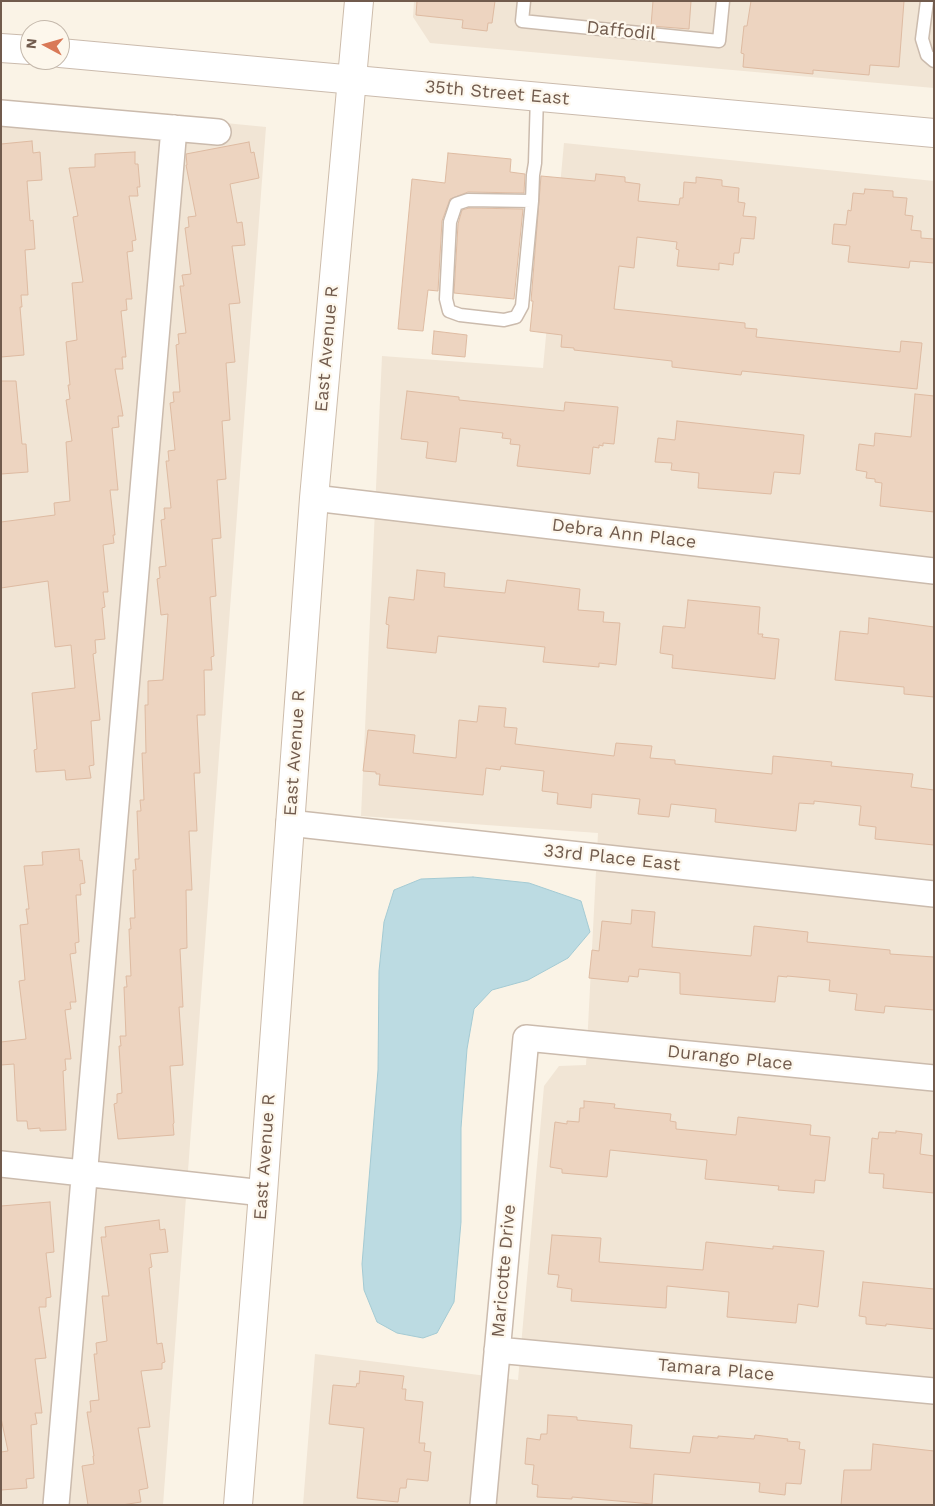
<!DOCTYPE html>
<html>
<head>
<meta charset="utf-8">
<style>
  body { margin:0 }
  #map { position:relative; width:935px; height:1506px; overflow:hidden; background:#faf3e6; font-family:"Work Sans",sans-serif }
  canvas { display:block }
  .frame { position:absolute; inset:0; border:2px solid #715b4d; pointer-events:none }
  .north { position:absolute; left:20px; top:20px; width:50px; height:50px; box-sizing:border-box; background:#fdf7ec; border:1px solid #c5b9ac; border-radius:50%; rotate:276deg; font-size:14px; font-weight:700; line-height:20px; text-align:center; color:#715b4d }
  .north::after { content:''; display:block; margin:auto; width:18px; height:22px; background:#d97957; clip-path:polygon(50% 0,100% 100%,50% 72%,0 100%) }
</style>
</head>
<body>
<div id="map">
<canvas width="935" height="1506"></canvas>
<div class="frame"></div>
<div class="north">N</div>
</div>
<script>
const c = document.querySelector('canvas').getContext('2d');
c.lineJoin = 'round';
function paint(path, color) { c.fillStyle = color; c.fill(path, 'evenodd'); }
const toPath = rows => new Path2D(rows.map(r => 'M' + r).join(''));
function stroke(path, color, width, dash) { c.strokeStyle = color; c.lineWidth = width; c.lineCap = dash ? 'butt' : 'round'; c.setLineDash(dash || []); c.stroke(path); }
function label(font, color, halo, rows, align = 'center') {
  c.font = font + ' "Work Sans",sans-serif'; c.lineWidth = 4.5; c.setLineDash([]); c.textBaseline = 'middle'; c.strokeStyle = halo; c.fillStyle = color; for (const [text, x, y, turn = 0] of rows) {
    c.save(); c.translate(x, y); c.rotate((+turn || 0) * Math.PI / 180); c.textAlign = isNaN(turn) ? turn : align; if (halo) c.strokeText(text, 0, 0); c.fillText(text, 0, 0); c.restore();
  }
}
const residential = toPath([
  [414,1,934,1,934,88,430,43,413,17],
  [1,101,266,127,163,1505,1,1505],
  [564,143,934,181,934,1505,303,1505,315,1354,518,1380,544,1086,559,1066,586,1065,598,833,361,816,382,356,543,368]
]);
const water = toPath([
  [473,877,529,883,581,901,590,932,568,958,528,980,492,990,474,1009,467,1049,461,1128,461,1222,454,1302,437,1333,423,1338,397,1333,377,1322,364,1290,362,1264,378,1070,379,971,384,922,394,890,421,879,473,877]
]);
const building = toPath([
  [417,1,495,1,492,23,488,23,487,31,462,28,463,20,416,15,417,1],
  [653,1,691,1,689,29,651,26,653,1],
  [751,1,904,1,899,67,870,65,869,75,813,70,813,74,743,67,744,54,741,53,744,26,747,26,751,1],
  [32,141,33,153,40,152,42,180,27,181,30,221,33,220,35,249,25,250,28,295,21,295,22,307,20,307,24,355,1,357,1,144,32,141],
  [249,142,251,153,254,152,259,178,230,184,237,223,242,222,245,245,232,246,240,303,229,304,235,362,226,363,230,420,222,421,226,479,217,480,221,538,212,539,216,596,210,597,214,656,211,657,212,670,204,670,205,715,197,715,200,773,194,773,197,831,189,831,192,890,186,890,187,948,180,949,183,1007,179,1007,183,1065,170,1066,174,1123,173,1124,174,1135,118,1139,114,1104,117,1103,117,1094,122,1093,119,1046,121,1046,120,1036,126,1036,124,987,127,987,126,976,131,976,129,929,131,929,130,918,135,918,133,870,136,870,135,859,139,859,137,811,141,811,140,800,144,800,142,753,146,753,145,705,148,705,148,681,163,680,168,614,161,615,157,579,160,578,159,567,166,566,161,520,165,519,164,508,171,508,166,461,169,461,168,451,175,450,170,403,174,402,173,392,180,392,176,345,179,344,178,334,186,333,180,286,184,286,182,275,191,274,185,228,189,227,188,217,196,216,186,165,187,165,186,154,249,142],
  [135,152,135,164,138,164,140,187,137,187,138,196,129,196,136,240,132,241,133,251,127,252,132,299,126,299,127,310,121,311,126,357,122,357,123,369,115,369,123,416,118,416,119,427,112,428,118,490,110,490,115,535,113,535,114,543,103,545,108,592,103,592,105,607,102,608,105,639,95,640,96,653,93,654,100,720,91,721,94,765,89,766,91,778,66,780,65,770,36,772,34,750,37,749,32,693,75,688,71,645,55,647,48,581,1,588,1,522,55,515,54,503,70,501,66,442,72,441,66,400,70,399,68,385,70,385,66,342,77,340,72,283,83,282,73,217,78,216,69,168,95,167,95,154,135,152],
  [448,153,511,159,510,172,525,174,524,193,468,192,450,199,442,221,438,291,428,290,423,331,398,329,412,179,445,183,448,153],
  [596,174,625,177,625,182,640,184,638,201,679,205,680,198,683,198,684,182,696,183,696,177,722,180,722,186,739,188,738,202,745,203,743,216,756,217,754,239,741,238,739,253,734,253,733,265,719,263,719,270,677,266,679,250,676,249,677,242,637,237,634,268,619,266,614,309,745,323,745,328,757,329,756,337,900,352,901,341,922,343,917,389,742,371,741,375,672,367,672,361,574,350,574,348,561,347,562,335,530,331,533,301,531,301,541,176,595,181,596,174],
  [865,189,893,191,893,197,907,198,905,215,913,216,911,230,921,231,921,238,934,239,934,263,910,261,909,268,848,262,850,246,832,244,834,224,846,225,848,210,851,211,853,193,864,194,865,189],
  [469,208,523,209,514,299,454,293,458,224,462,210,469,208],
  [434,331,467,335,465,357,432,354,434,331],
  [1,381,16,381,22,444,26,444,28,472,1,474,1,381],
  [407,391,459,397,459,400,564,411,565,402,618,407,614,444,603,443,603,446,599,445,599,448,593,447,590,474,517,466,520,445,510,444,511,439,502,438,503,433,460,428,456,462,426,458,428,442,401,439,407,391],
  [915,394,934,396,934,512,880,506,882,483,875,482,875,479,866,478,867,472,856,470,859,444,874,446,875,433,911,437,915,394],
  [677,421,804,435,800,474,774,472,771,494,698,488,699,473,671,470,672,463,655,462,658,438,675,440,677,421],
  [417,570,445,573,444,587,505,593,507,580,580,589,578,610,604,612,603,622,620,623,616,665,599,663,599,667,543,662,545,647,438,636,436,653,387,648,389,625,386,624,389,597,414,600,417,570],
  [688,600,760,607,758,634,763,634,762,637,779,639,775,679,672,668,673,655,660,653,663,626,685,628,688,600],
  [869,618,934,627,934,697,904,694,904,687,835,680,840,631,868,634,869,618],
  [479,706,506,708,504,727,517,728,515,744,614,756,616,743,652,746,650,758,675,760,675,764,772,774,773,756,832,762,831,766,913,774,911,787,934,790,934,845,875,839,876,827,859,825,861,806,814,801,814,804,799,803,796,831,715,822,716,809,671,804,669,817,638,814,640,799,592,794,591,808,557,804,558,793,542,791,544,771,501,766,500,770,486,768,483,795,379,785,380,774,376,774,376,772,363,771,368,730,415,735,413,753,456,758,459,720,477,722,479,706],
  [79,849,80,861,82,860,85,883,80,884,81,895,76,895,79,942,75,943,76,953,70,954,76,1002,70,1002,71,1009,65,1010,71,1059,65,1059,66,1070,63,1071,66,1130,40,1131,40,1128,28,1129,27,1121,17,1121,14,1064,1,1065,1,1042,26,1039,19,981,25,980,20,925,28,924,26,909,29,909,24,866,43,865,42,852,79,849],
  [632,910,655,912,652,947,751,956,754,926,808,932,807,942,890,950,890,954,934,957,934,1010,885,1006,884,1013,855,1010,857,994,829,991,830,980,787,976,787,977,778,976,775,1002,680,994,680,973,639,969,638,977,629,976,628,982,589,978,592,950,599,951,602,921,631,924,632,910],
  [584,1101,615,1104,614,1108,671,1114,670,1121,676,1122,676,1129,736,1135,738,1117,811,1125,810,1135,830,1137,825,1181,815,1180,814,1193,778,1190,779,1186,705,1179,707,1160,610,1150,607,1177,562,1173,562,1169,550,1167,555,1122,567,1124,567,1121,579,1122,580,1108,584,1108,584,1101],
  [896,1131,922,1134,920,1154,934,1156,934,1193,883,1188,884,1174,869,1173,872,1138,878,1139,879,1132,896,1133,896,1131],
  [50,1202,54,1252,46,1253,51,1297,46,1298,46,1307,39,1307,46,1358,35,1359,42,1413,35,1413,37,1424,31,1425,34,1478,26,1479,27,1488,1,1490,1,1452,8,1451,1,1418,1,1206,50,1202],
  [159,1220,160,1230,165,1229,168,1252,150,1254,152,1267,149,1268,157,1344,162,1343,165,1362,162,1363,162,1369,141,1371,150,1427,138,1428,148,1488,139,1490,141,1502,122,1505,88,1505,82,1466,94,1464,93,1456,94,1456,87,1412,91,1412,90,1401,99,1400,94,1354,97,1354,96,1343,107,1341,102,1296,109,1296,101,1237,106,1237,105,1227,159,1220],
  [552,1235,601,1238,599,1262,703,1270,706,1242,773,1249,773,1246,824,1251,818,1307,798,1304,796,1323,727,1317,729,1292,667,1286,666,1308,571,1301,572,1289,557,1287,559,1275,548,1274,552,1235],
  [863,1282,934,1289,934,1329,886,1324,886,1326,866,1324,866,1317,859,1316,863,1282],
  [360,1371,404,1376,402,1389,406,1389,405,1400,423,1402,419,1443,425,1443,424,1451,431,1452,428,1481,407,1479,406,1488,400,1488,398,1502,357,1498,364,1428,329,1424,333,1385,356,1387,357,1383,359,1384,360,1371],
  [548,1415,577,1417,577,1420,632,1425,630,1448,690,1453,693,1436,718,1438,718,1436,754,1439,755,1435,788,1439,787,1441,800,1442,799,1449,805,1450,801,1484,786,1483,785,1495,759,1492,760,1483,654,1474,652,1504,572,1497,572,1499,537,1497,538,1485,532,1484,534,1465,525,1464,527,1438,540,1440,541,1434,547,1434,548,1415],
  [873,1444,934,1451,934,1505,841,1505,844,1470,871,1470,873,1444]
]);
const service = toPath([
  [524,1,522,21,719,41,723,1],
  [927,1,922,39,927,55,934,61],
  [532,201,468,200,456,204,450,222,446,299,449,311,460,315,504,320,516,317,522,306,532,201,533,175,535,163,537,96]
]);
const minor = toPath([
  [1,113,218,132],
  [314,498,934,571],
  [289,823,934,894],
  [1,1164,263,1193],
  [497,1350,934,1391],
  [56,1505,174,128],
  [483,1505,526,1038,934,1078]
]);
const tertiary = toPath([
  [1,48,30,50],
  [60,53,934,133]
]);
const secondary = toPath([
  [238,1505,263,1193,314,498,359,1]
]);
const streetNames = [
  ["Daffodil",621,31,6],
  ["35th Street East",497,93,5],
  ["East Avenue R",327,349,-85],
  ["Debra Ann Place",624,534,7],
  ["East Avenue R",295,753,-86],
  ["33rd Place East",612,858,6],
  ["Durango Place",730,1058,6],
  ["East Avenue R",265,1157,-86],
  ["Maricotte Drive",504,1271,-85],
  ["Tamara Place",716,1370,5]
];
paint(residential, '#f1e5d5');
paint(water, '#bcdbe2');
stroke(water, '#a4cad3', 1);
paint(building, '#edd4c0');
stroke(building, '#debba2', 1);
stroke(service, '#cbbbad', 15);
stroke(minor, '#cbbbad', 28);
stroke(tertiary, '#cbbbad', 30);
stroke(secondary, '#cdbcab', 30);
stroke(service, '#fff', 12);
stroke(minor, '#fff', 25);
stroke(tertiary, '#fff', 28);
stroke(secondary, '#fff', 28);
label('18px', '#715b4d', '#fdf7ec', streetNames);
</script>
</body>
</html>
